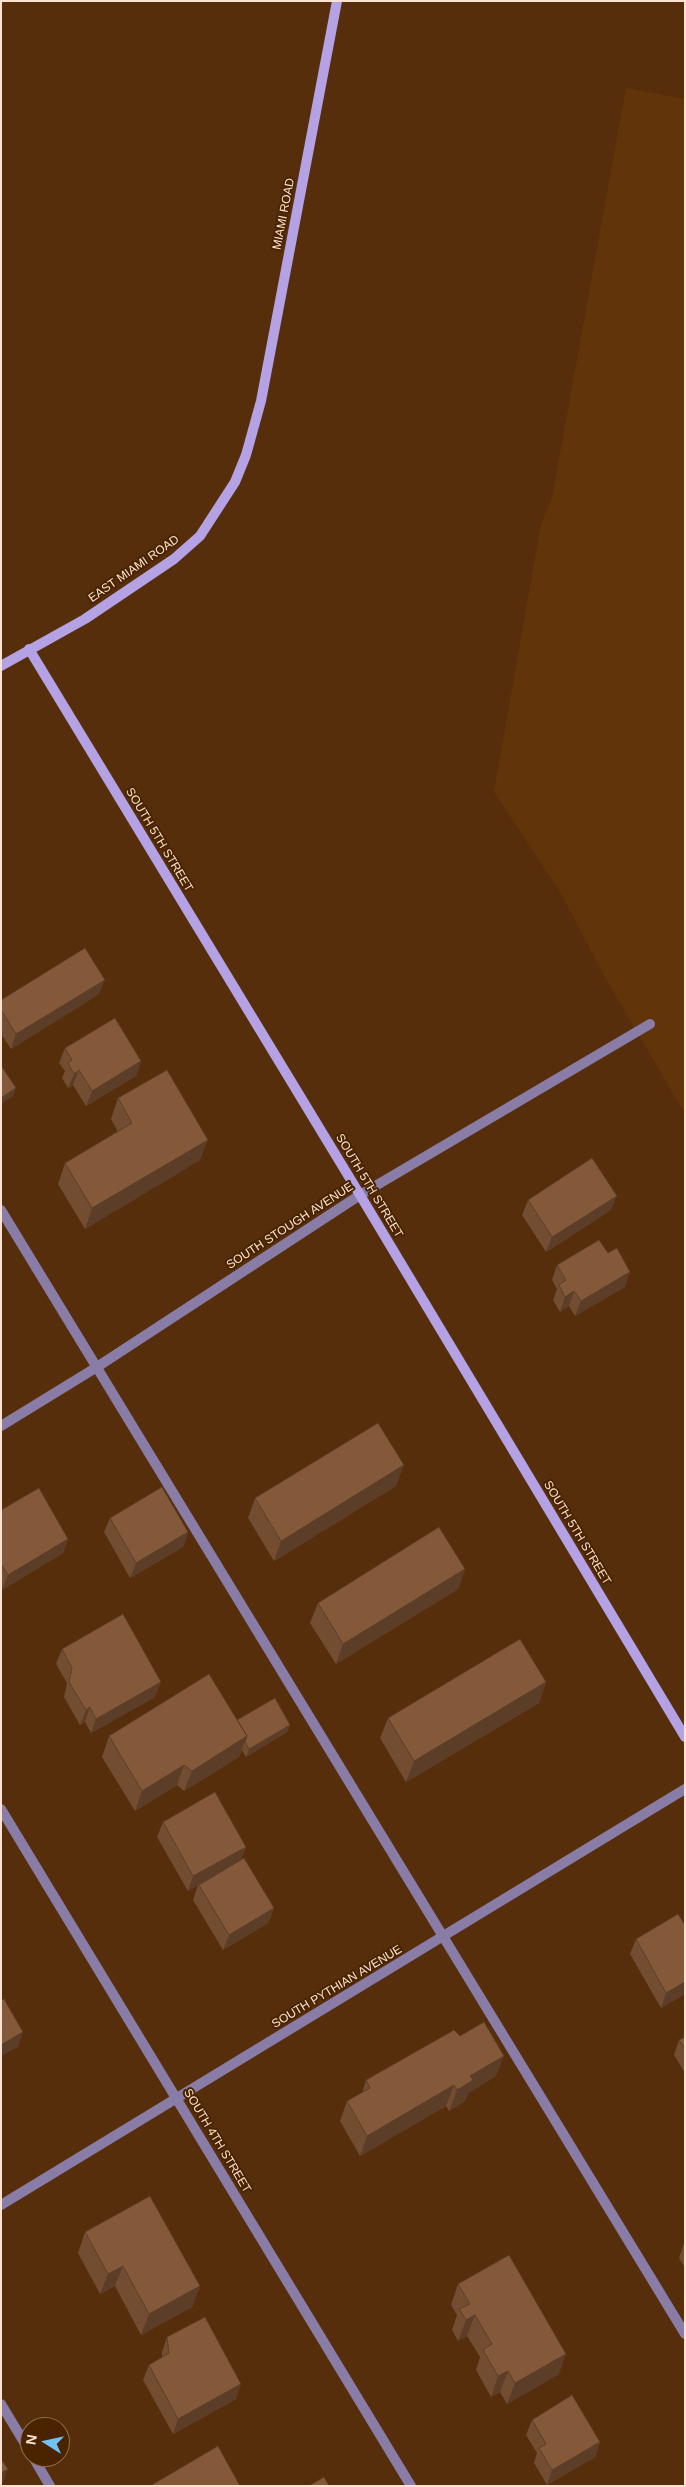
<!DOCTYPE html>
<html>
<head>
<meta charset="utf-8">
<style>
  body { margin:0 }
  #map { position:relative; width:686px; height:2487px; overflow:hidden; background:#562e0b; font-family:Helvetica,sans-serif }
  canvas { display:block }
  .frame { position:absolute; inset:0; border:2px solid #fce3d1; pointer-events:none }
  .north { position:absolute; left:20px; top:2417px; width:50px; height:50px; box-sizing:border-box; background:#4a2400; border:1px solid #917054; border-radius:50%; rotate:280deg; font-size:14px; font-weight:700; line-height:20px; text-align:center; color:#fce3d1 }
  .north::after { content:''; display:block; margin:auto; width:18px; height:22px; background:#70c2f4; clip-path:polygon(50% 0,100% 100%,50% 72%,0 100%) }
</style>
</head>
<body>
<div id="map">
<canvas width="686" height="2487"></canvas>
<div class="frame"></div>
<div class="north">N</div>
</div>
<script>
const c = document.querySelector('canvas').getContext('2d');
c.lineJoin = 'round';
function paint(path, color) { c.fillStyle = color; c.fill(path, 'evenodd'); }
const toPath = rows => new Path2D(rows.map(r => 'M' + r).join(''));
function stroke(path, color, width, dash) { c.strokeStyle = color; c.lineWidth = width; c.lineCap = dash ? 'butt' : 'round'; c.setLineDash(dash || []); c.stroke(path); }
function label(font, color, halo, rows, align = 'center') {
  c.font = font + ' Helvetica,sans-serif'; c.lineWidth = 4; c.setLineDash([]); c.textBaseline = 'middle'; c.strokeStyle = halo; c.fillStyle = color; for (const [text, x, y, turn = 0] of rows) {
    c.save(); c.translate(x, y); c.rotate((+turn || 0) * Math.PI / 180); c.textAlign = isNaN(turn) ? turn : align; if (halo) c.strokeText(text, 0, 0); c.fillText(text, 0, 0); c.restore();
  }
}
const built = toPath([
  [626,88,685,99,685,1114,606,979,559,890,494,792,541,524,552,498]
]);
const lane = toPath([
  [1,1210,685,2334],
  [1,2404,30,2452],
  [33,2457,50,2486]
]);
const street = toPath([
  [1,1426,97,1367,360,1195,650,1024],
  [1,1809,411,2486],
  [1,2205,685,1789]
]);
const secondary = toPath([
  [29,649,360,1195,685,1737],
  [1,666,85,619,174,559,200,536,235,482,246,455,261,401,337,1]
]);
const wall = toPath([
  [99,994,11,1049,1,1034,1,1000],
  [65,1048,141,1061,136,1076,86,1106,73,1085,68,1088,62,1078,65,1071,59,1063],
  [118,1098,200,1160,85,1229,58,1184,65,1163,118,1132,111,1119],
  [528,1200,611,1210,546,1252,522,1215],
  [557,1265,625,1287,575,1316,569,1306,560,1312,553,1300,557,1289,552,1280],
  [396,1486,274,1561,248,1518,255,1498],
  [1,1510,68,1539,63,1553,2,1590,1,1588],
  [110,1518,188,1532,183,1547,130,1578,104,1532],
  [465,1569,458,1589,336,1664,310,1623,318,1603],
  [62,1649,155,1697,91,1733,85,1722,80,1725,64,1697,67,1683,56,1664],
  [546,1682,539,1703,406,1782,380,1738,388,1718],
  [237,1720,290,1725,287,1732,246,1757,242,1750,239,1757,184,1791,177,1785,135,1811,102,1757,109,1736],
  [163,1822,246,1847,241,1860,274,1908,268,1923,223,1950,193,1900,198,1885,188,1891,157,1837],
  [685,1925,685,1994,661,2008,630,1954,636,1939],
  [685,2037,685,2073,674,2055,679,2040],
  [496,2076,468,2093,465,2101,449,2111,446,2106,360,2156,340,2121,347,2101,362,2093,366,2080],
  [85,2232,200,2286,192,2307,141,2335,115,2286,100,2294,78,2253],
  [684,2243,685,2243,685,2268,679,2258],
  [458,2284,559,2374,507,2404,500,2392,491,2397,476,2370,480,2357,467,2336,458,2341,452,2330,457,2315,451,2305],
  [167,2337,236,2399,173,2434,143,2380,149,2365,162,2357,162,2352],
  [532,2420,600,2442,595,2457,547,2485,534,2463,537,2453,526,2435]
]);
const shadedWall = toPath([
  [105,980,99,994,11,1049,16,1034],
  [141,1061,136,1076,86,1106,92,1091],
  [79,1070,73,1085,68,1088,74,1074],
  [16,1088,13,1096,1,1104,1,1098],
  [208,1140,200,1160,85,1229,92,1208],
  [617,1196,611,1210,546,1252,552,1237],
  [630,1272,625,1287,575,1316,581,1301],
  [574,1291,569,1306,560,1312,565,1297],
  [404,1465,396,1486,274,1561,281,1541],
  [188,1532,183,1547,130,1578,136,1563],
  [68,1539,63,1553,2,1590,8,1575],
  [465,1569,458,1589,336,1664,343,1644],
  [161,1682,155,1697,91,1733,96,1719],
  [546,1682,539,1703,406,1782,414,1761],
  [90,1707,85,1722,80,1725,86,1710],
  [290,1725,287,1732,246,1757,249,1749],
  [247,1736,239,1757,184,1791,192,1771],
  [184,1765,177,1785,135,1811,142,1791],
  [246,1847,240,1862,188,1891,193,1876],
  [274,1908,268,1923,223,1950,229,1935],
  [685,1982,685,1994,661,2008,666,1993],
  [23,2032,18,2047,1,2056,1,2045],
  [504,2056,496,2076,468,2093,465,2101,449,2111,457,2090,470,2076],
  [454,2085,446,2106,360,2156,367,2136],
  [123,2266,115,2286,100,2294,108,2274],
  [200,2286,192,2307,141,2335,149,2314],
  [475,2315,467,2336,458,2341,466,2320],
  [566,2354,559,2374,507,2404,515,2383],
  [508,2371,500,2392,491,2397,498,2376],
  [241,2384,236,2399,173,2434,178,2419],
  [600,2442,595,2457,547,2485,552,2470],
  [8,2469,2,2484,1,2485,1,2473]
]);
const building = toPath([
  [85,948,105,980,16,1034,1,1010,1,1000,85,948],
  [115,1018,141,1061,92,1091,79,1070,74,1074,68,1063,72,1060,65,1048,115,1018],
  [2,1067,16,1088,1,1098,1,1068,2,1067],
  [167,1070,208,1140,92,1208,65,1163,132,1123,118,1098,167,1070],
  [592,1158,617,1196,552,1237,528,1200,592,1158],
  [599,1240,608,1253,617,1248,630,1272,581,1301,574,1291,565,1297,559,1285,566,1280,557,1265,599,1240],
  [378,1423,404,1465,281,1541,255,1498,378,1423],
  [162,1487,188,1532,136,1563,110,1518,162,1487],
  [39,1488,68,1539,8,1575,1,1564,1,1510,39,1488],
  [439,1527,465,1569,343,1644,318,1603,439,1527],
  [123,1614,161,1682,96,1719,90,1707,86,1710,69,1682,72,1668,62,1649,123,1614],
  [520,1639,546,1682,414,1761,388,1718,520,1639],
  [209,1674,247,1736,192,1771,184,1765,142,1791,109,1736,209,1674],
  [275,1698,290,1725,249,1749,245,1742,247,1736,237,1720,275,1698],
  [215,1792,246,1847,193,1876,163,1822,215,1792],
  [244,1858,274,1908,229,1935,199,1885,244,1858],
  [678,1914,685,1925,685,1982,666,1993,636,1939,678,1914],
  [4,1999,23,2032,1,2045,1,2000,4,1999],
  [484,2022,504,2056,470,2076,473,2080,457,2090,454,2085,367,2136,347,2101,370,2088,366,2080,454,2030,460,2036,484,2022],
  [685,2037,685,2049,679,2040,685,2037],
  [150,2196,200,2286,149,2314,123,2266,108,2274,85,2232,150,2196],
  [509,2255,566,2354,515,2383,508,2371,498,2376,483,2350,492,2344,475,2315,466,2320,459,2309,470,2304,458,2284,509,2255],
  [205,2317,241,2384,178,2419,149,2365,169,2353,167,2337,205,2317],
  [572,2395,600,2442,552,2470,539,2448,546,2444,532,2420,572,2395],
  [218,2446,240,2486,150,2486,218,2446],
  [1,2459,8,2469,1,2473,1,2459],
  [324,2477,329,2486,309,2486,324,2477]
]);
const streetNames = [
  ["MIAMI ROAD",284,214,-79],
  ["EAST MIAMI ROAD",134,569,-35],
  ["SOUTH 5TH STREET",159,840,59],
  ["SOUTH 5TH STREET",369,1186,59],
  ["SOUTH STOUGH AVENUE",290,1226,-33],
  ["SOUTH 5TH STREET",577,1533,59],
  ["SOUTH PYTHIAN AVENUE",337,1987,-31],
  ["SOUTH 4TH STREET",217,2141,59]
];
paint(built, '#62340a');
stroke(lane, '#897da7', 10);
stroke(street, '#897da7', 10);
stroke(secondary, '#b5a2e5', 10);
paint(wall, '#724d31');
paint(shadedWall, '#5c3e28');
paint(building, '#845939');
stroke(building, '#5c3e28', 1);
label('12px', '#fce3d1', '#4a2400', streetNames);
</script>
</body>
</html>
